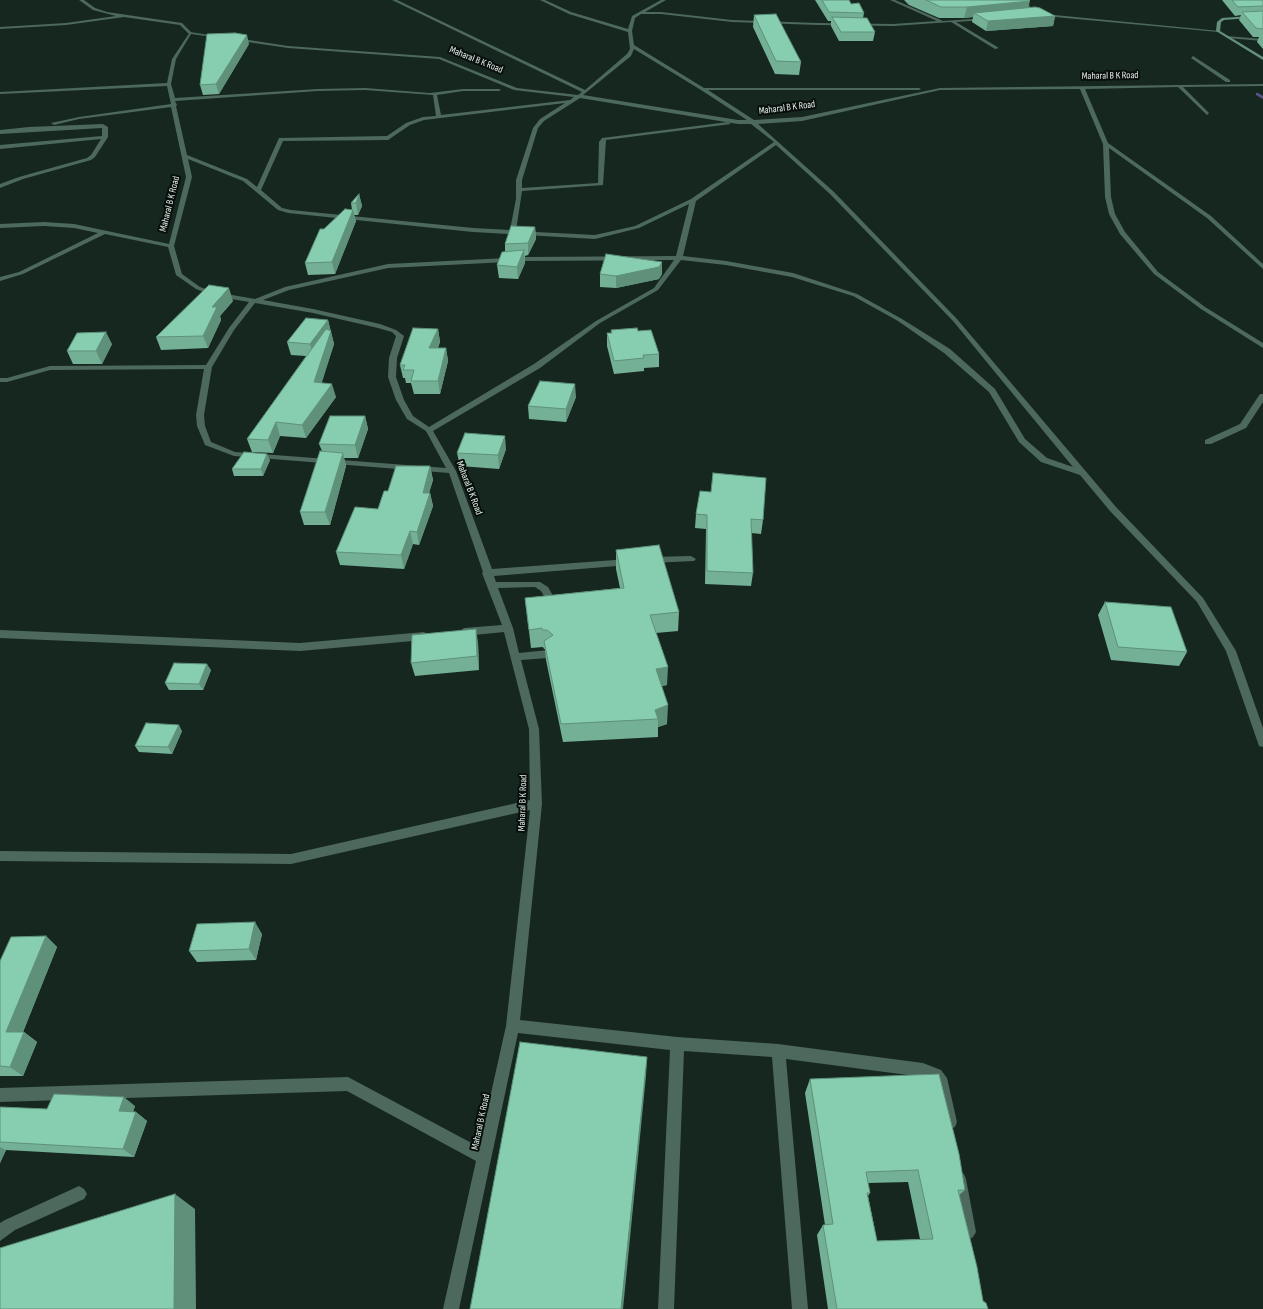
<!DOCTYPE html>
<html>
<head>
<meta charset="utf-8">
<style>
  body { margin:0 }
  canvas { display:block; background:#15271f }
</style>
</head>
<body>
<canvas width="1263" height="1309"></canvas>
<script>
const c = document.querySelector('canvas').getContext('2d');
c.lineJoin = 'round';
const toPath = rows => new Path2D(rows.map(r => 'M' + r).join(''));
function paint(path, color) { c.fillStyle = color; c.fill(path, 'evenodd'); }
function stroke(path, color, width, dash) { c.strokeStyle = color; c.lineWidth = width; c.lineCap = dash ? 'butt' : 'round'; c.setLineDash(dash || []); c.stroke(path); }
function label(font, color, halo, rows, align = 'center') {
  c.font = font + ' "Sofia Sans Condensed",sans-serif'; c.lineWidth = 4; c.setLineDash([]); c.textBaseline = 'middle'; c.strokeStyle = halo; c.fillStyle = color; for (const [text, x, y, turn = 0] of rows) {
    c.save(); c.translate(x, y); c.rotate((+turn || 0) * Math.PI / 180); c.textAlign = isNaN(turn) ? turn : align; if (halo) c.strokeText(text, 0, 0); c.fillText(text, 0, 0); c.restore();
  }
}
const stream = toPath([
  [1256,93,1258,93,1263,96,1263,99,1256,95,1256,93]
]);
const lane = toPath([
  [79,0,84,0,95,8,107,12,182,23,192,33,189,34,180,25,124,17,66,25,0,29,0,27,66,23,116,16,93,10,79,0]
]);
const street = toPath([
  [392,0,397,0,585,90,627,54,630,49,628,32,569,14,540,0,545,0,571,12,628,29,632,16,661,0,666,0,645,12,661,12,732,20,818,23,893,24,937,21,890,0,895,0,943,21,986,18,985,20,956,22,999,48,995,49,951,22,893,26,818,25,732,22,661,14,641,14,635,18,632,31,634,45,704,88,919,88,921,89,919,90,708,90,754,120,802,117,940,88,1263,84,1263,86,1183,87,1209,113,1207,115,1178,87,1085,89,1108,143,1211,216,1263,264,1263,269,1207,218,1109,148,1111,197,1115,214,1125,232,1158,272,1205,307,1263,343,1263,348,1201,309,1154,274,1120,234,1109,214,1105,197,1103,144,1080,89,940,90,802,121,758,124,834,192,957,319,1116,507,1203,598,1236,651,1263,728,1263,747,1259,746,1258,743,1226,651,1197,602,1110,511,1080,475,1041,462,1019,442,989,392,944,353,898,321,853,296,792,277,726,265,681,260,658,290,600,323,540,368,433,431,456,471,492,569,629,559,634,562,629,565,494,576,496,582,540,582,548,587,559,606,554,609,551,608,541,591,535,587,498,588,513,628,519,653,548,650,553,654,548,658,521,660,539,729,542,804,520,1020,677,1037,778,1044,923,1063,941,1070,947,1078,957,1122,955,1127,950,1129,945,1127,943,1122,936,1086,931,1080,923,1077,786,1059,808,1309,792,1309,772,1057,684,1051,674,1309,658,1309,670,1050,518,1033,459,1309,443,1309,476,1161,347,1091,0,1102,0,1088,348,1077,479,1147,506,1026,530,810,291,864,0,861,0,851,291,854,530,800,529,729,504,632,464,636,459,632,464,628,502,625,482,573,483,572,449,473,234,456,205,445,197,426,196,415,204,369,50,370,7,382,0,382,0,378,7,378,50,366,206,365,229,328,249,302,214,296,196,289,176,275,168,247,105,234,23,274,0,281,0,277,19,272,98,233,74,228,44,226,0,228,0,224,44,222,74,224,169,244,186,177,171,107,79,119,54,125,51,123,79,117,171,104,167,86,0,94,0,92,167,83,172,59,190,32,222,37,220,38,191,34,176,59,171,84,175,98,318,89,365,88,430,93,463,89,499,89,501,90,499,91,463,91,437,95,441,115,570,100,574,97,514,90,439,59,288,48,234,40,236,38,288,46,440,57,517,88,578,95,582,92,392,0],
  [634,49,701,90,747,120,738,120,583,95,631,56,634,49],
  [365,90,433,95,436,116,423,117,406,123,387,136,279,138,257,187,247,179,187,155,176,106,177,105,175,101,318,91,365,90],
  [580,98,738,124,751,124,774,142,691,199,635,226,595,235,516,231,522,191,603,185,606,140,731,124,728,122,602,138,599,142,598,183,522,188,522,180,538,128,544,121,580,98],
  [565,103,540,119,533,128,516,180,516,199,510,230,473,228,291,210,282,208,261,190,283,141,388,140,410,125,424,120,565,103],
  [776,145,830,194,953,321,1073,467,1047,458,1025,439,995,389,950,349,902,319,857,294,793,273,726,261,683,256,696,201,776,145],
  [188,159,243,181,278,210,288,213,473,232,595,239,639,228,689,204,676,256,527,257,388,264,285,287,255,299,215,292,200,287,182,274,174,246,192,177,188,159],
  [674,260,654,288,596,321,534,364,429,427,413,416,404,400,396,377,397,358,404,336,396,330,380,324,313,309,263,300,289,290,388,268,527,261,674,260],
  [255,303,313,313,378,328,392,332,396,336,389,358,388,377,396,400,407,419,426,431,446,468,235,452,211,442,205,426,204,415,212,367,234,330,255,303],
  [1022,0,1026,0,1034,13,1220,31,1218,32,1033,15,1022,0],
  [1226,36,1263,39,1263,41,1227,38,1226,36],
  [1193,56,1230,80,1230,82,1226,82,1191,58,1193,56],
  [103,124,108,127,108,137,95,157,91,160,23,179,0,188,0,184,19,177,87,158,91,155,101,139,0,149,0,145,102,136,102,128,0,134,0,130,29,127,103,124],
  [1260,394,1263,394,1263,402,1246,428,1211,444,1205,444,1205,440,1240,424,1260,394],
  [691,556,696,559,694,561,651,563,646,560,651,557,691,556],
  [0,630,300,643,424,632,429,636,424,640,300,651,0,638,0,630],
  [959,1172,964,1174,966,1179,976,1232,973,1237,968,1240,963,1237,960,1232,952,1179,954,1174,959,1172],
  [79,1186,84,1189,87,1194,84,1199,15,1230,0,1241,0,1223,5,1220,79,1186]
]);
const secondary = toPath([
  [1263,15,1263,17,1224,20,1221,22,1220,31,1263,57,1263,60,1216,31,1217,22,1222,18,1263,15]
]);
const wall = toPath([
  [815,0,849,0,851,4,864,13,863,18,875,32,873,41,839,41,831,26,831,21,828,21],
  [904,0,1029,0,1028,8,1055,16,1053,26,986,31,972,22,973,17,964,18,939,18,909,5],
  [1222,0,1263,0,1263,49,1257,42,1259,37,1253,37,1239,20,1241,15,1235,16],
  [754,15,801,62,799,75,775,74,753,27],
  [249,44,219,94,203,95,200,85],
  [359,194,362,206,358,215,354,215,356,221,335,274,308,275,305,263,324,229,352,210,351,203],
  [535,227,536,239,528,255,525,256,525,263,518,279,499,278,497,265,505,251,505,244],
  [662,262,662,274,659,279,616,288,600,287,600,274],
  [233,301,220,316,221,320,208,348,161,350,156,337],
  [328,320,334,344,321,383,336,397,306,438,280,436,273,453,252,452,247,439,306,356,291,355,287,342],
  [438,329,440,342,438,348,446,348,448,361,440,394,414,394,411,383,406,383,405,378,403,378,400,365],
  [611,330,638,331,659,354,659,367,644,368,644,371,614,374,607,346,607,333,611,333],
  [112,344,102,364,73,364,67,351],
  [576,397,566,422,529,419,528,406],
  [365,416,368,429,358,458,344,458,346,466,330,525,304,525,300,512,322,451,319,444],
  [506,449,499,469,460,466,457,453],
  [270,460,263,476,234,476,232,469],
  [430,466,433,480,429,493,430,493,433,506,419,545,413,544,404,569,340,565,336,552,378,509,388,491],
  [696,514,763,520,761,534,751,533,753,573,751,586,705,584,706,529,695,528],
  [616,550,679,612,678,631,656,633,667,685,662,686,667,724,658,727,658,737,563,742,546,660,545,649,544,649,543,647,531,648,525,598,620,588,616,569],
  [1105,602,1187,652,1179,666,1111,660,1098,615],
  [478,642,479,670,415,676,411,663],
  [211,670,203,690,169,690,165,683],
  [182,731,172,754,139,752,135,746],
  [262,934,256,960,197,962,189,951],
  [46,936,57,947,23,1032,24,1032,37,1042,23,1076,0,1076,0,961],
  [810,1079,965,1190,959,1195,983,1301,988,1309,828,1309,817,1235,823,1225,825,1225,805,1093],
  [908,1182,920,1239,877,1241,868,1196,870,1193,868,1183],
  [135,1106,133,1112,136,1112,147,1121,134,1157,6,1150,0,1163,0,1107,47,1109]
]);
const shadedWall = toPath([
  [1030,1,1027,12,974,13,973,17,964,18,967,7],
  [1055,16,1053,26,986,31,988,21],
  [247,35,249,44,219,94,216,84],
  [359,194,362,206,358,215,356,203],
  [353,210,356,221,335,274,332,262],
  [535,227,536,239,528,255,528,243],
  [524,250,525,263,518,279,517,267],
  [662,262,662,274,659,279,616,288,616,276],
  [229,288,233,301,220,316,221,320,208,348,203,336,212,307],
  [328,320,334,344,318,395,314,382,314,357,310,344],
  [438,329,440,342,431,361,429,348],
  [106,332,112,344,102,364,96,351],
  [446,348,448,361,440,394,438,381],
  [332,384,336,397,306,438,302,425],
  [575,384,576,397,566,422,566,409],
  [365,416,368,429,358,458,355,445],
  [276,422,280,436,273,453,268,440],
  [505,436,506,449,499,469,498,455],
  [343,453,346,466,330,525,325,512],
  [267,454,270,460,263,476,261,469],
  [430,466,433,480,425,506,423,493],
  [430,493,433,506,419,545,417,532],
  [410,531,413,544,404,569,401,555],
  [476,629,478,642,479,670,477,656],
  [207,664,211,670,203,690,199,684],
  [668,667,667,685,656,687,656,669],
  [668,705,667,724,658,727,658,719,655,710],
  [179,725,182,731,172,754,168,747],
  [255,922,262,934,256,960,249,949],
  [46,936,57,947,19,1042,6,1032],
  [24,1032,37,1042,23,1076,10,1067],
  [647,1057,646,1076,623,1309,621,1309],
  [124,1097,135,1106,130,1120,119,1111],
  [136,1112,147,1121,134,1157,123,1149],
  [0,1147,6,1150,0,1163],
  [175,1194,195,1209,196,1309,174,1309]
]);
const building = toPath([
  [822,0,849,0,851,4,859,3,864,13,829,12,822,0],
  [926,0,1029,0,1030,1,967,7,941,7,926,0],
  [1232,0,1263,0,1263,6,1238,7,1232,0],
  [1035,7,1040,8,1055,16,988,21,974,13,1035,7],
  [1263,11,1263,29,1256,28,1242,12,1263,11],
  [776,14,801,62,776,61,754,15,776,14],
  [832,17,867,18,875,32,841,32,832,17],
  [235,33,247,35,216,84,200,85,207,34,235,33],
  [359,194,356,203,351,203,359,194],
  [345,209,353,210,332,262,305,263,320,229,324,229,345,209],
  [511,226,535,227,528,243,505,244,511,226],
  [524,250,517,267,497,265,502,252,524,250],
  [606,254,662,262,659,267,616,276,600,274,606,254],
  [209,285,229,288,212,307,217,307,203,336,156,337,209,285],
  [306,318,328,320,310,344,287,342,306,318],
  [413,328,438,329,429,348,446,348,438,381,411,381,414,370,403,370,405,365,400,365,413,328],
  [637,328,638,331,651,330,659,354,643,355,644,358,614,361,607,333,612,333,611,330,637,328],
  [326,329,331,331,314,382,332,384,302,425,276,422,268,440,247,439,326,329],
  [106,332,96,351,67,351,77,333,106,332],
  [540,381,575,384,566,409,528,406,540,381],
  [330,416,365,416,355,445,319,444,330,416],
  [465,433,505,436,498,455,457,453,465,433],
  [320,451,343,453,325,512,300,512,320,451],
  [244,452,267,454,261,469,232,469,244,452],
  [396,466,430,466,423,493,430,493,417,532,410,531,401,555,336,552,355,507,378,509,384,491,388,491,396,466],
  [713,473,766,478,763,520,751,519,753,573,707,571,707,515,696,514,700,491,711,492,713,473],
  [659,545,679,612,650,615,668,667,656,669,668,705,655,710,658,719,561,724,544,641,553,635,547,630,542,630,542,628,529,630,525,598,624,588,616,550,659,545],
  [1105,602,1171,607,1187,652,1118,647,1105,602],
  [476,629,477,656,411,663,412,635,476,629],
  [174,663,207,664,199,684,165,683,174,663],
  [146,723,179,725,168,747,135,746,146,723],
  [255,922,249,949,189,951,197,924,255,922],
  [46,936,6,1032,24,1032,10,1067,0,1066,0,961,11,937,46,936],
  [520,1042,647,1057,621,1309,470,1309,520,1042],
  [939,1074,959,1154,965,1190,958,1190,977,1267,983,1301,986,1303,988,1309,837,1309,823,1225,833,1224,810,1079,939,1074],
  [918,1170,933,1239,877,1241,867,1193,870,1193,866,1172,918,1170],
  [54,1094,124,1097,119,1111,136,1112,123,1149,0,1142,0,1107,47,1109,54,1094],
  [175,1194,174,1309,0,1309,0,1248,175,1194]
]);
const farStreetnames = [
  ["Maharal B K Road",476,60,22],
  ["Maharal B K Road",1110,76,-1],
  ["Maharal B K Road",787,108,-7],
  ["Maharal B K Road",170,204,-76],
  ["Maharal B K Road",469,488,69],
  ["Maharal B K Road",523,803,-88],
  ["Maharal B K Road",481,1122,-78]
];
paint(stream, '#595488');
paint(lane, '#4d685c');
paint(street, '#4d685c');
paint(secondary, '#64907c');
paint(wall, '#74b096');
paint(shadedWall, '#5e907a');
paint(building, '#87cdaf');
stroke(building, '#5e907a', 1);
label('10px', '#e3eee9', '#070e0b', farStreetnames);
</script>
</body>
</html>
